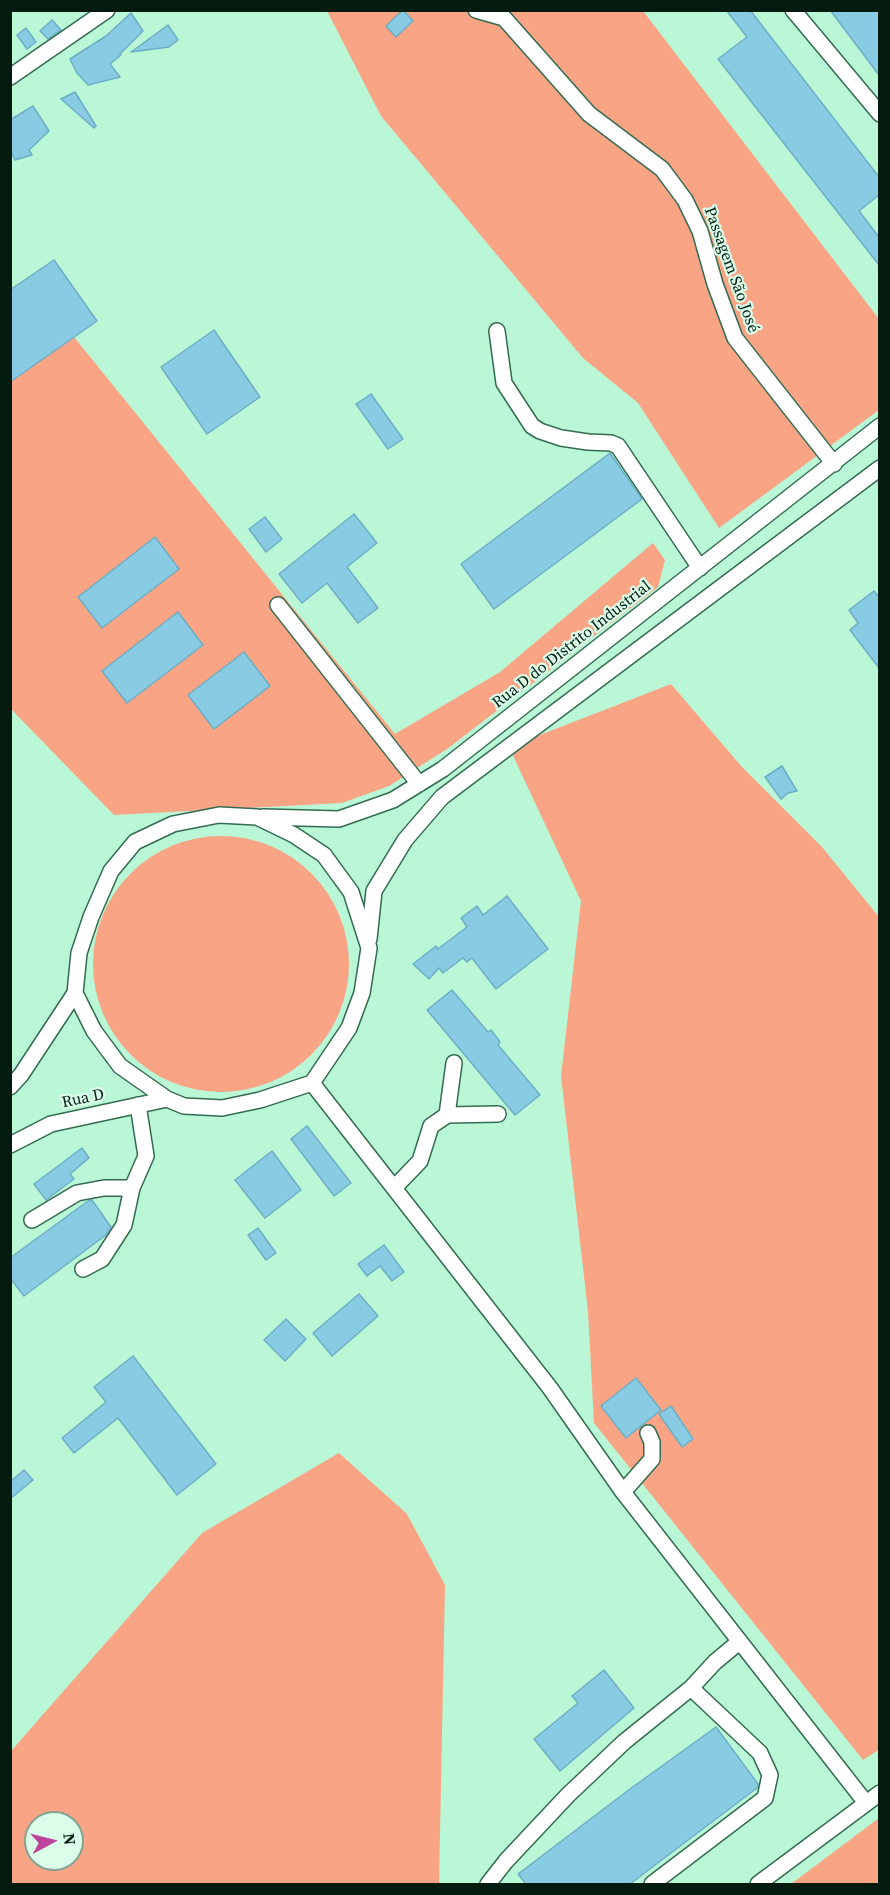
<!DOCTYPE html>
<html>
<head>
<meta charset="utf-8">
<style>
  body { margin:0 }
  #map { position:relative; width:890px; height:1895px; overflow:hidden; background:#baf7d6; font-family:"Source Serif 4",serif }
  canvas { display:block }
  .frame { position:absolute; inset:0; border:12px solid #041b10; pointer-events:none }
  .north { position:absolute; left:24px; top:1811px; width:60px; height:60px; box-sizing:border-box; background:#dafeea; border:2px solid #84a393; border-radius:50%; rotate:83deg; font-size:16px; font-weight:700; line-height:24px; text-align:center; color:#041b10 }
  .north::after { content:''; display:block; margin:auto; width:21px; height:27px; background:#bd459a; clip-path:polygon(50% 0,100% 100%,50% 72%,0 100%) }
</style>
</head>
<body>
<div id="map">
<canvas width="890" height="1895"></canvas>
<div class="frame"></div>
<div class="north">N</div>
</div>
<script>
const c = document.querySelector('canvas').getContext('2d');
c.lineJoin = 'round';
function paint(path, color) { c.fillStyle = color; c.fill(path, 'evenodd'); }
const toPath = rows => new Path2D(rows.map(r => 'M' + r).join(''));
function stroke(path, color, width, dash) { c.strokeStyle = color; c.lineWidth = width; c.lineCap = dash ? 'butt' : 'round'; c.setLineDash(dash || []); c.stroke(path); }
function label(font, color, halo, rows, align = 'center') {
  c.font = font + ' "Source Serif 4",serif'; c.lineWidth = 4.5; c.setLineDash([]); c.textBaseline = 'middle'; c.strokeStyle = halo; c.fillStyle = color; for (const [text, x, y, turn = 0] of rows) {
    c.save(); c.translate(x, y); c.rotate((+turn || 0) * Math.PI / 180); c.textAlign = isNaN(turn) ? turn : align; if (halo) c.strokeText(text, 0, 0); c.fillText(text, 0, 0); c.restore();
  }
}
const green = toPath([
  [327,11,643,11,879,319,879,410,719,528,638,403,583,358,381,116],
  [74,337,395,734,500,672,653,543,665,560,658,587,447,749,389,786,342,803,114,815,11,709,10,382],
  [671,684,742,767,822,847,879,917,880,1749,863,1760,594,1423,588,1311,561,1076,581,901,509,747],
  '93 964a128 128 0 1 1 256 0a128 128 0 1 1-256 0Z',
  [339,1453,407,1514,445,1585,439,1884,11,1884,11,1751,202,1533],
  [36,1823,72,1823,72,1859,36,1859],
  [879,1818,879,1884,791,1884]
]);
const building = toPath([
  [403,10,413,21,396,37,386,26,403,10],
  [726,10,750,10,879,177,879,195,859,211,879,237,879,265,718,59,747,37,726,10],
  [830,10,879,10,879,75,830,10],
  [131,13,143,31,120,54,121,55,110,64,120,77,88,85,77,73,70,59,106,36,131,13],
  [52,20,61,30,48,39,40,31,52,20],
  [168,25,178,40,169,47,131,52,168,25],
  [26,28,36,42,27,49,17,35,26,28],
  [75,92,96,126,94,128,61,99,75,92],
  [33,106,49,131,29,150,32,155,15,160,10,149,10,120,33,106],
  [54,260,97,321,10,382,10,290,54,260],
  [214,330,260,397,207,434,161,367,214,330],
  [371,394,403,439,388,449,356,404,371,394],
  [610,453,642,499,494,609,461,564,610,453],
  [354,514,377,543,347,567,378,608,358,623,327,583,302,603,279,574,354,514],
  [265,517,282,539,266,552,249,529,265,517],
  [155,537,179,569,102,628,78,597,155,537],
  [874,591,879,597,879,668,850,630,858,623,849,610,874,591],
  [178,612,203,645,127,703,102,671,178,612],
  [244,652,270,686,214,729,188,695,244,652],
  [782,766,797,791,788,793,781,799,765,777,782,766],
  [507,896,548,949,496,989,472,958,467,962,463,958,443,973,439,968,429,979,413,964,436,946,438,949,467,927,461,918,477,906,483,915,507,896],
  [452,990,488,1032,491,1030,500,1042,498,1045,540,1095,515,1115,427,1010,452,990],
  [307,1126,351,1183,334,1196,291,1139,307,1126],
  [82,1148,89,1158,70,1174,74,1179,46,1200,34,1184,82,1148],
  [272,1151,301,1190,265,1218,235,1180,272,1151],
  [92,1200,111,1227,106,1235,24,1296,10,1278,10,1258,88,1201,92,1200],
  [258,1228,276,1253,266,1260,248,1235,258,1228],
  [384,1245,404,1272,392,1281,380,1266,367,1276,358,1264,384,1245],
  [359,1294,378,1316,332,1356,313,1333,359,1294],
  [286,1319,306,1339,285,1361,264,1340,286,1319],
  [133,1356,216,1464,177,1495,118,1418,74,1453,62,1438,106,1402,94,1387,133,1356],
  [636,1378,661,1410,626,1438,601,1406,636,1378],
  [671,1406,693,1439,682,1447,659,1414,671,1406],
  [24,1470,33,1480,10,1499,10,1482,24,1470],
  [604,1670,634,1708,560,1771,534,1739,578,1703,572,1696,604,1670],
  [716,1727,758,1784,757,1788,630,1884,526,1884,518,1874,630,1789,716,1727]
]);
const minor = toPath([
  [476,10,504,18,589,114,662,169,685,200,700,231,715,284,735,338,834,464],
  [793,10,880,114],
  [10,77,107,10],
  [497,331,504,383,532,426,540,431,561,438,588,442,611,443,618,446,700,568],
  [278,605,419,784],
  [219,815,257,817,294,835,324,855,351,892,369,948,362,993,349,1028,312,1083,260,1100,222,1108,184,1106,167,1099,120,1066,94,1031,75,993,79,953,91,917,111,871,135,842,173,824,219,815],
  [263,817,339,819,393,800,443,769,880,426],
  [369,939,374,891,405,840,442,797,880,468],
  [312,1083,550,1388,623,1492,866,1803],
  [10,1087,21,1075,75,993],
  [447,1115,454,1063],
  [10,1145,51,1124,167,1099],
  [394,1188,420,1161,431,1126,447,1115,498,1114],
  [32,1220,77,1193,104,1188,132,1188,146,1156,138,1105],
  [83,1269,102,1259,124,1225,132,1188],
  [623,1492,652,1459,652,1442,648,1433],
  [488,1884,506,1861,568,1795,624,1742,691,1688,715,1662,739,1642],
  [652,1884,765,1798,770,1775,760,1753,691,1688],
  [758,1884,880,1793]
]);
const streetNames = [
  ["Passagem São José",731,270,70],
  ["Rua D do Distrito Industrial",572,645,-38],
  ["Rua D",83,1099,-12]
];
paint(green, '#f9a484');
paint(building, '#88cbe2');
stroke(building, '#6cafc5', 1.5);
stroke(minor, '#336c51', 18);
stroke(minor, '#fff', 15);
label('16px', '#041b10', '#dafeea', streetNames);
</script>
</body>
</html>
